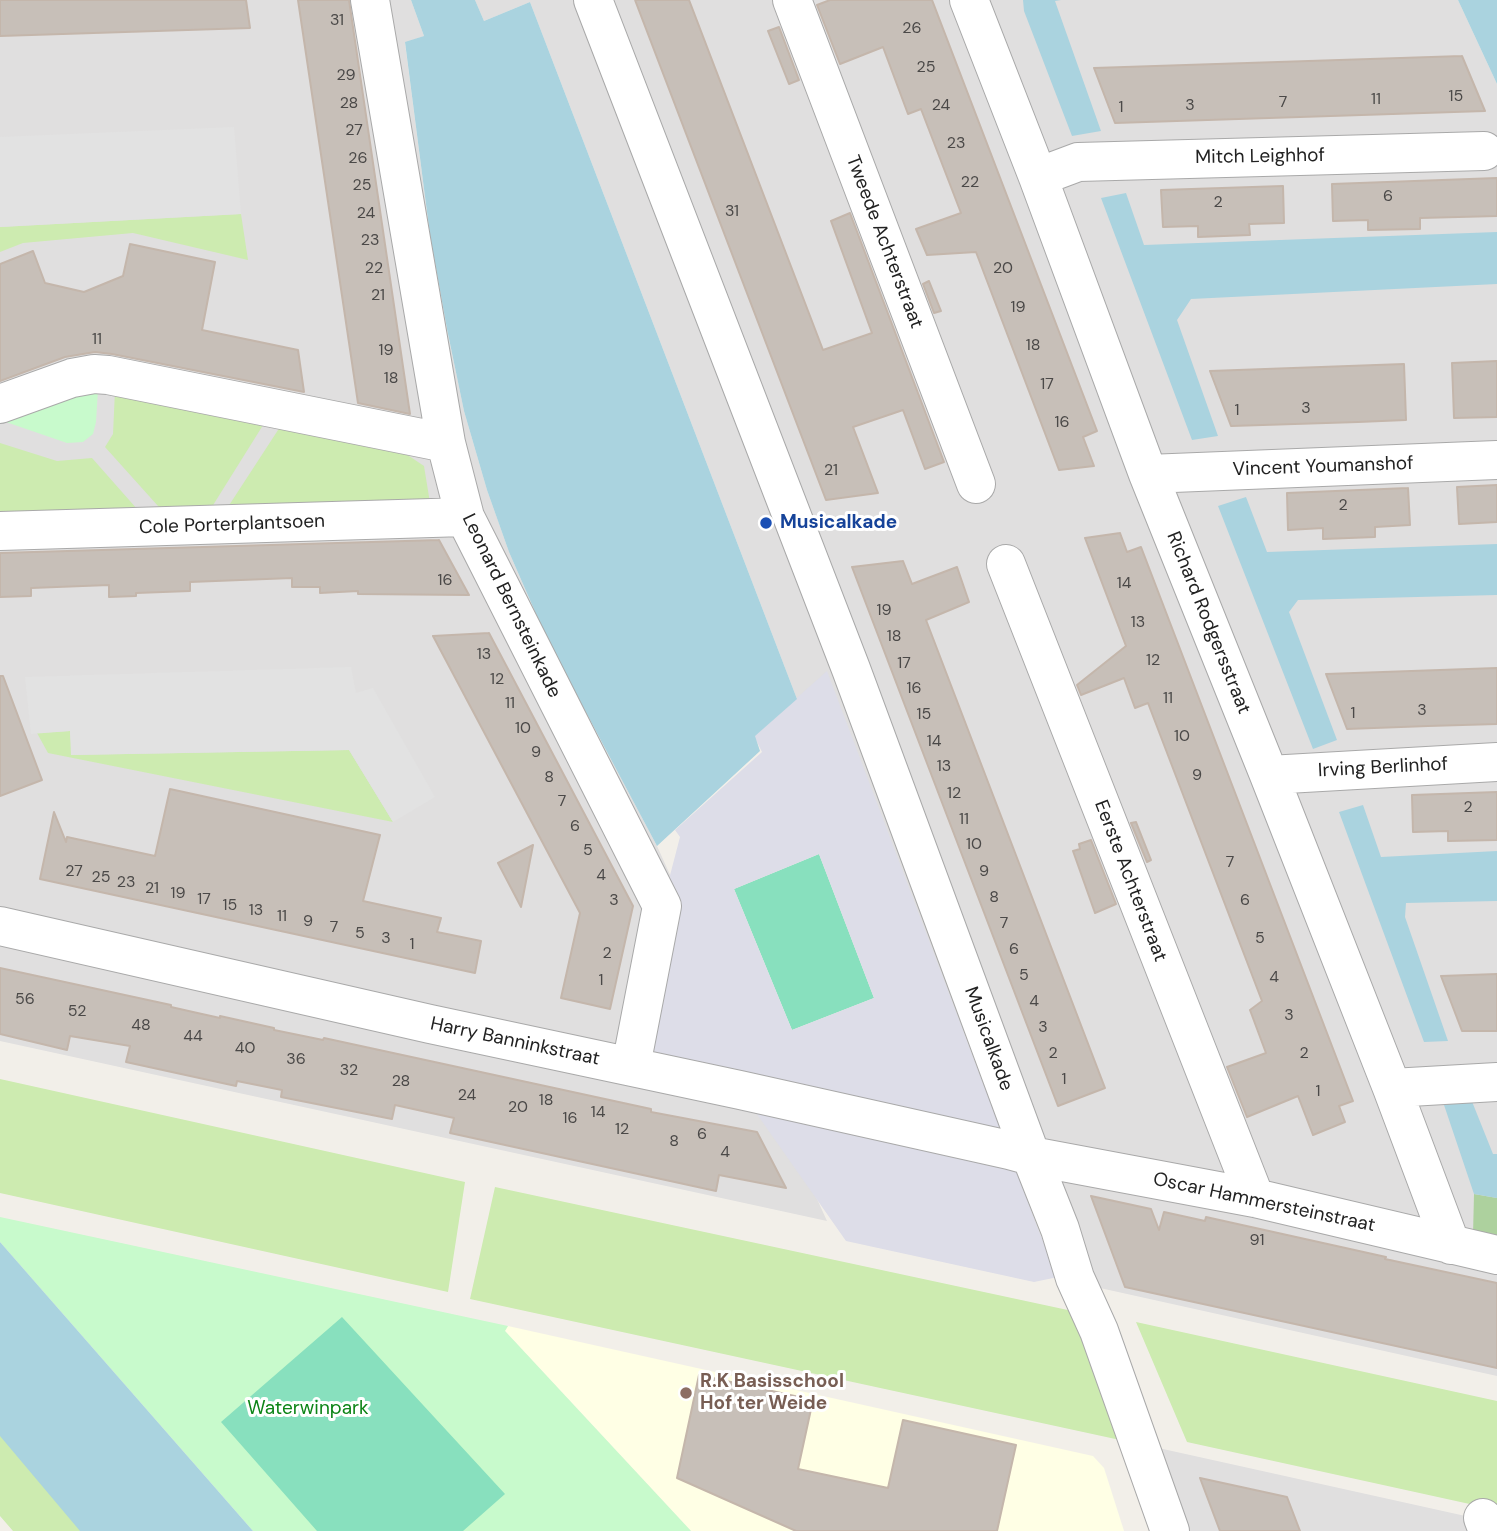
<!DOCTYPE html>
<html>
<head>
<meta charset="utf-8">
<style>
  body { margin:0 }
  canvas { display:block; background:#f2efe9 }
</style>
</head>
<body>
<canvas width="1497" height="1531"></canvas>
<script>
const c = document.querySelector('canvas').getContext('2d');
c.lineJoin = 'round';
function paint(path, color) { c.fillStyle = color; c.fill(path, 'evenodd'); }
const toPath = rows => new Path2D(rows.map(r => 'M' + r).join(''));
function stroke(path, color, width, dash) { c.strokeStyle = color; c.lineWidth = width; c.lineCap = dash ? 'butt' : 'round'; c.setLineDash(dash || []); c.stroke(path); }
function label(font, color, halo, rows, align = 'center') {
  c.font = font + ' "DM Sans",sans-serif'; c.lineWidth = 6; c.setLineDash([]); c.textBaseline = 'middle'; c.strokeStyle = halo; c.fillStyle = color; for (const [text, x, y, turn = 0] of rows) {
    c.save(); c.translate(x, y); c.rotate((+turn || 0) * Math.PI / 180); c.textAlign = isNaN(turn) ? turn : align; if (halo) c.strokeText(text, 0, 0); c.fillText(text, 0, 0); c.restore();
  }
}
const residential = toPath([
  [0,0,411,0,424,36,405,43,430,235,447,329,464,411,487,490,509,552,547,639,657,846,827,1221,0,1041],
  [475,0,1458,0,1497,84,1497,1376,1091,1286,797,699,530,2,484,21],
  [1154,1447,1497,1523,1497,1531,1183,1531]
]);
const education = toPath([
  [508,1326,1093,1456,1104,1468,1124,1531,691,1531,504,1330]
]);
const grass = toPath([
  [241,214,248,260,133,233,23,243,0,252,0,227],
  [115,390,265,422,205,518,167,516,105,447,113,434],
  [280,427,400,450,424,466,431,509,224,513],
  [0,443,57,461,92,458,145,518,0,522],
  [70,731,72,755,349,750,393,822,48,753,37,733],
  [0,1079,465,1182,448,1292,0,1193],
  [495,1187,1077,1312,1120,1440,470,1299],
  [1136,1322,1497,1401,1497,1510,1187,1442],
  [0,1433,83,1531,13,1531,0,1516]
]);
const forest = toPath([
  [1474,1194,1497,1198,1497,1240,1473,1235]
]);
const park = toPath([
  [98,390,96,422,93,434,83,442,67,443,0,420],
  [0,1217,508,1326,505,1331,691,1531,253,1531,0,1242]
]);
const pitch = toPath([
  [819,854,874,998,792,1030,734,889],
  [342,1317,505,1494,463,1531,317,1531,221,1422]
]);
const parking = toPath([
  [234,127,241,214,0,227,0,137],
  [351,667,356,693,373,688,435,797,393,822,349,750,71,755,70,731,31,734,25,677]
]);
const plaza = toPath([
  [827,671,1039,1231,1058,1277,1034,1282,846,1241,740,1090,631,1066,662,906,680,837,675,830,762,752,754,736],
  [819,854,874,998,792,1030,734,889]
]);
const water = toPath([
  [411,0,475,0,484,21,530,2,797,699,755,736,760,751,657,846,547,639,509,552,487,490,464,411,447,329,430,235,405,42,424,36],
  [1023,0,1061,0,1055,1,1101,131,1072,136,1024,11],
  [1458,0,1497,0,1497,84],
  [1126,193,1144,245,1497,232,1497,284,1191,299,1177,320,1218,436,1192,440,1101,198],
  [1246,497,1267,552,1497,544,1497,595,1298,600,1289,612,1337,740,1313,749,1218,506],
  [1363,805,1381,857,1497,851,1497,901,1406,903,1405,917,1448,1041,1424,1042,1339,812],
  [1471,1099,1493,1154,1497,1154,1497,1198,1474,1194,1443,1102],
  [0,1242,253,1531,80,1531,0,1436]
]);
const building = toPath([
  [0,0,246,0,250,28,0,36,0,0],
  [298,0,349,0,410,414,358,403,298,0],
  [635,0,689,0,823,350,872,333,831,221,850,213,944,462,925,469,903,410,853,427,878,493,826,500,635,0],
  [830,0,932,0,1097,431,1083,437,1094,466,1059,470,976,252,927,255,916,229,961,213,921,109,908,114,883,47,840,64,817,5,830,0],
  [779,27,799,80,789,84,768,31,779,27],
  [1462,56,1485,111,1115,123,1094,68,1462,56],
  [1497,178,1497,216,1420,218,1420,229,1368,230,1368,220,1333,221,1332,184,1497,178],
  [1283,186,1284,223,1249,224,1250,235,1198,237,1198,226,1163,227,1161,190,1283,186],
  [130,244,215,262,202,330,298,350,304,392,112,354,95,352,65,357,0,381,0,264,33,251,45,283,84,292,123,276,130,244],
  [929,281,941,311,934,313,923,284,929,281],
  [1497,361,1497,417,1454,418,1452,363,1497,361],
  [1404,364,1406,420,1358,422,1231,426,1210,371,1404,364],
  [1497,485,1497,522,1459,524,1457,487,1497,485],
  [1408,488,1410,525,1375,527,1375,537,1323,539,1323,528,1288,530,1287,493,1408,488],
  [1120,533,1127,552,1141,547,1353,1101,1339,1106,1345,1122,1313,1135,1298,1096,1247,1117,1227,1067,1266,1053,1250,1010,1262,1001,1148,703,1135,708,1124,678,1081,695,1077,685,1126,646,1085,538,1120,533],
  [439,540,469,595,358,594,358,591,320,593,320,587,292,587,292,578,190,582,190,591,136,593,136,596,109,597,109,585,31,588,31,596,0,597,0,553,439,540],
  [903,561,912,584,957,567,969,602,926,620,1105,1088,1058,1106,852,567,903,561],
  [489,633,633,906,610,1009,561,998,580,913,433,636,489,633],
  [1497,668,1497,724,1428,726,1347,729,1326,674,1497,668],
  [0,676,3,676,42,780,0,796,0,676],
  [170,789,380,835,363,901,441,918,437,932,481,941,475,973,40,879,54,812,66,842,67,837,155,856,170,789],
  [1497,792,1497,840,1448,841,1448,831,1413,832,1412,795,1497,792],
  [1136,822,1151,860,1147,862,1131,823,1136,822],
  [1091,840,1116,904,1095,913,1073,851,1080,849,1079,844,1091,840],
  [533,845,521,907,498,863,533,845],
  [0,968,171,1005,171,1007,193,1012,220,1018,220,1016,274,1028,274,1030,323,1040,324,1038,651,1109,651,1112,757,1132,786,1188,719,1175,716,1191,450,1133,454,1118,395,1105,392,1119,281,1097,282,1090,237,1081,236,1086,126,1062,130,1046,70,1036,67,1050,0,1034,0,968],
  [1497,974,1497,1031,1462,1031,1441,976,1497,974],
  [1091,1196,1151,1209,1159,1230,1164,1212,1205,1221,1206,1217,1386,1257,1385,1259,1497,1283,1497,1368,1125,1287,1091,1196],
  [699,1375,813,1400,798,1469,888,1488,903,1420,1016,1445,997,1531,796,1531,677,1478,699,1375],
  [1200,1478,1287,1497,1300,1531,1220,1531,1200,1478]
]);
const minor = toPath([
  [370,0,446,443,465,517,662,906,631,1066],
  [593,0,851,669,1031,1156,1060,1229,1075,1278,1099,1331,1170,1531],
  [792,0,976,484],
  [969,0,1038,177,1148,474,1269,775,1392,1088,1451,1245],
  [1038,177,1078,162,1484,151],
  [0,404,72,378,94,374,108,375,446,443],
  [1148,474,1497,460],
  [0,531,465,517],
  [1006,564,1255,1198],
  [1269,775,1497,762],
  [0,926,430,1024,740,1090,1009,1150,1031,1156,1255,1198,1497,1255],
  [1392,1088,1497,1082],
  [1483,1518,1488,1531]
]);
const markers = [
  [766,523,7,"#1a4fb4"],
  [686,1393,7,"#8d6e63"]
];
const numberNames = [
  ["31",337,21],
  ["26",912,29],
  ["25",926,68],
  ["29",346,76],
  ["15",1456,97],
  ["11",1376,100],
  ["7",1283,103],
  ["28",349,104],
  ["24",941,106],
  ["3",1190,106],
  ["1",1121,108],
  ["27",354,131],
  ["23",956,144],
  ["26",358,159],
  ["22",970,183],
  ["25",362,186],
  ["6",1388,197],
  ["2",1218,203],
  ["31",732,212],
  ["24",366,214],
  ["23",370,241],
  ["22",374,269],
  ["20",1003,269],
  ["21",378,296],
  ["19",1018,308],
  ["11",97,340],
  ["18",1033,346],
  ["19",386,351],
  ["18",391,379],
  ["17",1047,385],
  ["3",1306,409],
  ["1",1237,411],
  ["16",1062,423],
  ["21",831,471],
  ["2",1343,506],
  ["16",445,581],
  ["14",1124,584],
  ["19",884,611],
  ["13",1138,623],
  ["18",894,637],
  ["13",484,655],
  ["12",1153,661],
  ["17",904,664],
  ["12",497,680],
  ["16",914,689],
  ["11",1168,699],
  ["11",510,704],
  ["3",1422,711],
  ["1",1353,714],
  ["15",924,715],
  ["10",523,729],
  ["10",1182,737],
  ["14",934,742],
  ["9",536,753],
  ["13",944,767],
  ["9",1197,776],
  ["8",549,778],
  ["12",954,794],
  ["7",562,802],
  ["2",1468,808],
  ["11",964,820],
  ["6",575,827],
  ["10",974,845],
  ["5",588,851],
  ["7",1230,863],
  ["27",74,872],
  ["9",984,872],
  ["4",601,876],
  ["25",101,878],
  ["23",126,883],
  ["21",152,889],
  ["19",178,894],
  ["8",994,898],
  ["17",204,900],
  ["3",614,901],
  ["6",1245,901],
  ["15",230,906],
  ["13",256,911],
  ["11",282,917],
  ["9",308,922],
  ["7",1004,924],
  ["7",334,928],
  ["5",360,934],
  ["3",386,939],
  ["5",1260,939],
  ["1",412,945],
  ["6",1014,950],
  ["2",607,954],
  ["5",1024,976],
  ["4",1274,978],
  ["1",601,981],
  ["56",25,1000],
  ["4",1034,1002],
  ["52",77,1012],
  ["3",1289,1016],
  ["48",141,1026],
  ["3",1043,1028],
  ["44",193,1037],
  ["40",245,1049],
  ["2",1053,1054],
  ["2",1304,1054],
  ["36",296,1060],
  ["32",349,1071],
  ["1",1064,1080],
  ["28",401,1082],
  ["1",1318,1092],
  ["24",467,1096],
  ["18",546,1101],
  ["20",518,1108],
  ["14",598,1113],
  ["16",570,1119],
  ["12",622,1130],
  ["6",702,1135],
  ["8",674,1142],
  ["4",725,1153],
  ["91",1257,1241]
];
const streetNames = [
  ["Mitch Leighhof",1260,157,-1],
  ["Tweede Achterstraat",884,242,69],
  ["Vincent Youmanshof",1323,467,-2],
  ["Cole Porterplantsoen",232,525,-2],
  ["Leonard Bernsteinkade",511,606,64],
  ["Richard Rodgersstraat",1208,623,68],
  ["Irving Berlinhof",1383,768,-3],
  ["Eerste Achterstraat",1130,881,69],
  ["Musicalkade",988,1039,70],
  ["Harry Banninkstraat",515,1042,12],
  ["Oscar Hammersteinstraat",1264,1203,12]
];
const transitNames = [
  ["Musicalkade",780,523]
];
const educationNames = [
  ["R.K Basisschool",700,1382],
  ["Hof ter Weide",700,1404]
];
const parkNames = [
  ["Waterwinpark",308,1409]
];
paint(residential, '#e0dfdf');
paint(education, '#ffffe5');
paint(grass, '#cdebb0');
paint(forest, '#add19e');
paint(park, '#c8facc');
paint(pitch, '#88e0be');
paint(parking, '#e2e2e2');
paint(plaza, '#dddde8');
paint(water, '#aad3df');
paint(building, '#c7bfb8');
stroke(building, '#c4b6ab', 2);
stroke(minor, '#a9a9a9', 40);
stroke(minor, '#fff', 38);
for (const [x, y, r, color] of markers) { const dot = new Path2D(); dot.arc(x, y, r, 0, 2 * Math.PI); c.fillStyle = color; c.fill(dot); stroke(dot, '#fff', 2.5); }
label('16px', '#4b4948', null, numberNames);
label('19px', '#222', '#fff', streetNames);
label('bold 19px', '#164399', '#fff', transitNames, 'left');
label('bold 19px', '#785e54', '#fff', educationNames, 'left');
label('19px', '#0c8416', '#fff', parkNames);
</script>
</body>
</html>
